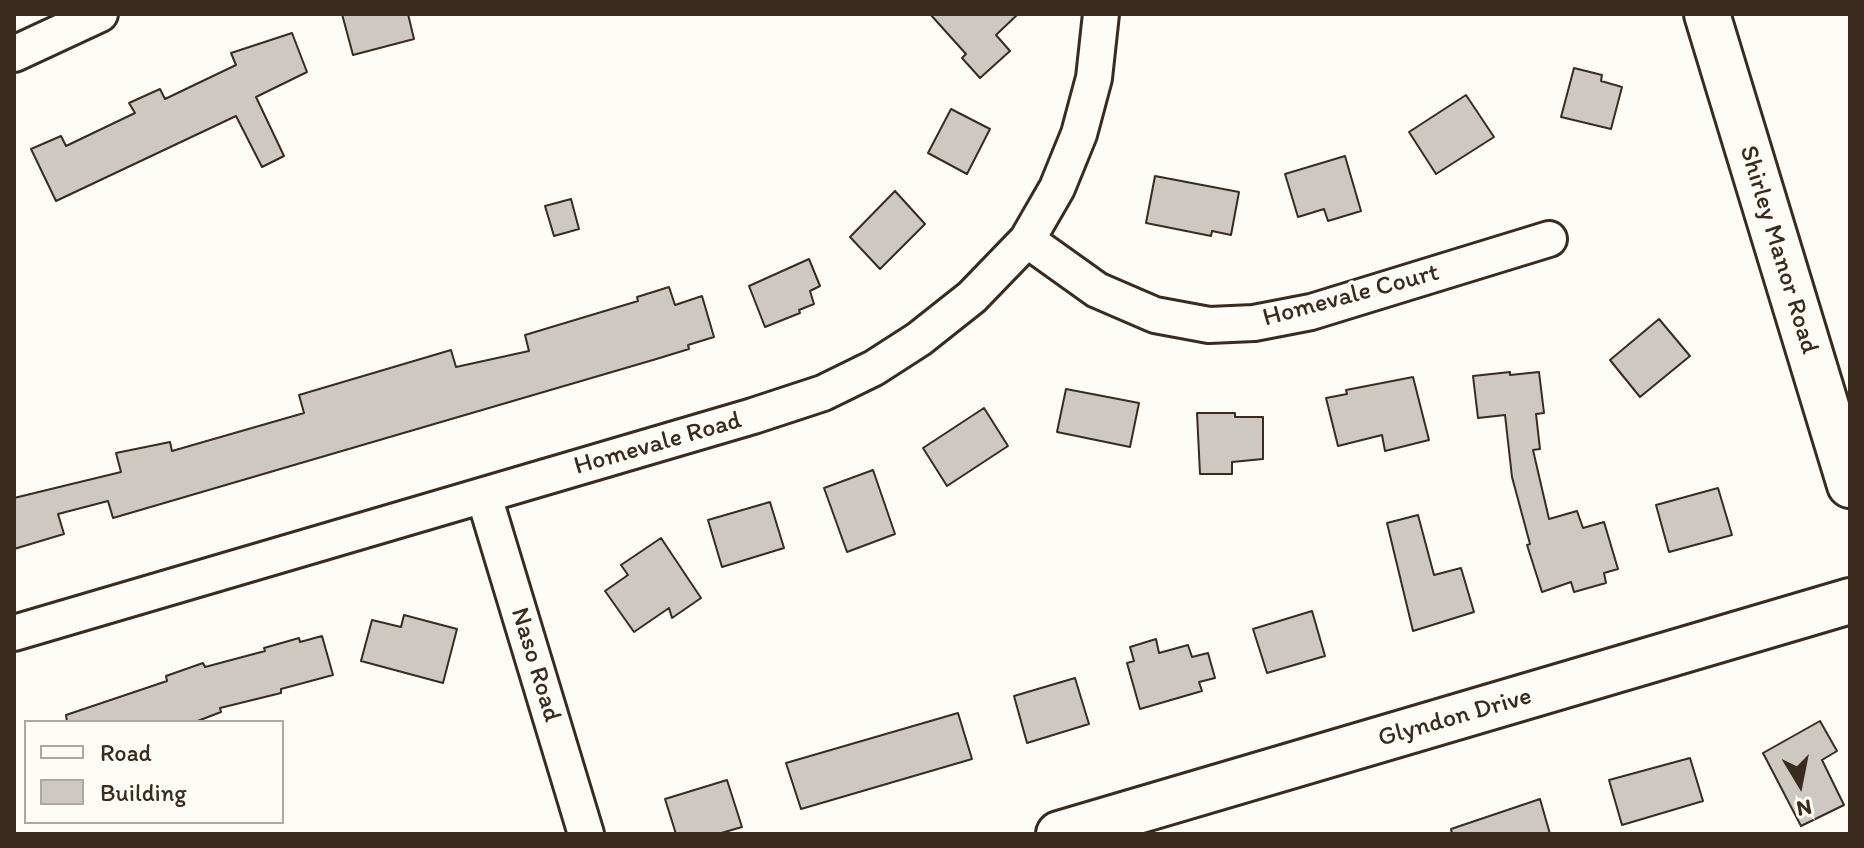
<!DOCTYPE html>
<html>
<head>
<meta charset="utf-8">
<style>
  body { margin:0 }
  #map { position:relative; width:1864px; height:848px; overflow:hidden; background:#fdfcf7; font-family:Itim,sans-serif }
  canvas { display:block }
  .frame { position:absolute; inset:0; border:16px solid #3b2a1e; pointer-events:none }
  .legend { position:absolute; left:24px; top:720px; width:260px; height:104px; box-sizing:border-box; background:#fdfcf7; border:2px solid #afa8a0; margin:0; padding:10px 14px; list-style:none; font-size:24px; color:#3b2a1e }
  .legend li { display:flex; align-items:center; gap:16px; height:40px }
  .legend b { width:40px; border:2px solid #afa8a0 }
  .north { position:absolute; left:1760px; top:744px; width:80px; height:80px; -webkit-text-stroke:6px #fdfcf7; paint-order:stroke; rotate:170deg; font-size:22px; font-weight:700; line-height:32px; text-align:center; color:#3b2a1e }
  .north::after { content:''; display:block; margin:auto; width:28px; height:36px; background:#3b2a1e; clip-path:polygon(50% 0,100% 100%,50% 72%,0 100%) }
</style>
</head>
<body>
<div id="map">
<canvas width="1864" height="848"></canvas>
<div class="frame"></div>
<ul class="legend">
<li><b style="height:10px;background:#fdfcf7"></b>Road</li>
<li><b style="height:22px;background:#cdc8c2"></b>Building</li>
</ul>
<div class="north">N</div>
</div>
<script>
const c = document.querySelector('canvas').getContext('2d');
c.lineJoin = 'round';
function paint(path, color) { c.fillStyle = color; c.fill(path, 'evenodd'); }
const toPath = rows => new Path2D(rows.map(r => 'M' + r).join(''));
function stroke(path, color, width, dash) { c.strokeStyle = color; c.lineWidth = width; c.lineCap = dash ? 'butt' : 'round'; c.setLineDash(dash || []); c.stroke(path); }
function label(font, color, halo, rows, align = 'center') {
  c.font = font + ' Itim,sans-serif'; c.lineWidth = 8; c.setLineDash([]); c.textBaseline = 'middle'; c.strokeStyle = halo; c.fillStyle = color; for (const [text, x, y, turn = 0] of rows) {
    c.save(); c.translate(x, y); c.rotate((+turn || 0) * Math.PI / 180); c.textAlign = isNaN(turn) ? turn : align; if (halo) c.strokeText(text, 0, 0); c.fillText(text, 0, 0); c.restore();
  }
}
const building = toPath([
  [342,14,408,14,414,39,353,55,342,14],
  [930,14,1018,14,996,35,1010,51,980,78,962,58,966,54,930,14],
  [292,33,307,72,256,97,284,156,262,167,236,116,56,201,31,149,61,136,66,146,135,113,129,103,160,89,165,99,236,65,231,53,292,33],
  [1574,68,1602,75,1601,81,1622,87,1611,129,1561,117,1574,68],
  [1466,95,1494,137,1436,174,1409,132,1466,95],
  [951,109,990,129,967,174,928,153,951,109],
  [1345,156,1361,211,1328,221,1324,209,1298,217,1285,174,1345,156],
  [1155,176,1239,192,1231,235,1212,231,1211,236,1146,223,1155,176],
  [895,191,925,224,880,269,850,237,895,191],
  [571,199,579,229,554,236,545,206,571,199],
  [809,259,820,286,810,291,814,304,799,310,800,313,765,327,749,286,809,259],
  [669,287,675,305,702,296,714,337,688,345,689,349,653,360,113,518,108,501,58,514,64,534,14,549,14,498,121,472,116,453,170,442,172,451,304,413,299,395,451,350,456,367,529,351,525,335,638,301,637,297,669,287],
  [1659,319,1690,356,1640,397,1610,360,1659,319],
  [1510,372,1510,375,1539,372,1544,413,1536,414,1540,449,1533,450,1549,519,1577,511,1583,528,1604,522,1618,569,1604,573,1606,583,1574,592,1571,582,1542,592,1527,545,1530,544,1512,477,1505,415,1478,418,1473,376,1510,372],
  [1413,377,1429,440,1385,451,1382,435,1338,446,1326,398,1347,394,1346,390,1413,377],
  [1066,389,1139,403,1130,447,1057,432,1066,389],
  [984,408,1008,446,947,486,923,448,984,408],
  [1197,413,1235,413,1235,417,1263,417,1263,459,1232,462,1232,474,1200,474,1197,413],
  [873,470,895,534,847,552,824,488,873,470],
  [1718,488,1732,535,1669,552,1656,505,1718,488],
  [770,502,784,548,722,567,708,520,770,502],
  [1418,515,1434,575,1461,568,1474,612,1413,631,1387,523,1418,515],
  [661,538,701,598,672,618,669,608,634,632,605,591,628,575,621,565,661,538],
  [1312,611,1325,656,1267,673,1253,629,1312,611],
  [404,615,457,629,443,683,361,661,372,620,401,627,404,615],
  [322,636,333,675,281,689,281,693,220,708,221,712,195,722,67,722,66,715,167,681,166,676,203,663,205,667,265,651,264,648,299,638,300,642,322,636],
  [1156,639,1159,653,1188,645,1192,657,1208,653,1215,678,1199,682,1202,691,1140,709,1127,663,1134,661,1130,647,1156,639],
  [1075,678,1089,724,1027,743,1014,696,1075,678],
  [958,713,972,759,801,809,786,763,958,713],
  [1820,721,1837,751,1822,760,1844,805,1801,826,1763,753,1820,721],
  [1690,758,1703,801,1622,825,1609,780,1690,758],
  [727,780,742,827,718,834,676,834,665,799,727,780],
  [1540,799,1550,834,1452,834,1451,829,1540,799]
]);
const street = toPath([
  [14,54,100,14],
  [1027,240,1097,290,1155,315,1209,325,1254,323,1311,312,1549,239],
  [484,496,586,834],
  [14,633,753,416,823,393,874,368,919,339,972,297,1027,240,1057,188,1079,134,1094,78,1101,14]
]);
const secondary = toPath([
  [1707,14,1850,485],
  [1059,834,1850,601]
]);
const streetNames = [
  ["Shirley Manor Road",1778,250,73],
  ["Homevale Court",1351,296,-15],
  ["Homevale Road",658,444,-16],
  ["Naso Road",535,665,73],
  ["Glyndon Drive",1455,718,-16]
];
paint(building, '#cdc8c2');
stroke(building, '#3b2a1e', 2);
stroke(street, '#3b2a1e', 40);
stroke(secondary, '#3b2a1e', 50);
stroke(street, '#fdfcf7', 34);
stroke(secondary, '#fdfcf7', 44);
label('26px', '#3b2a1e', '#fdfcf7', streetNames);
</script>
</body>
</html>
